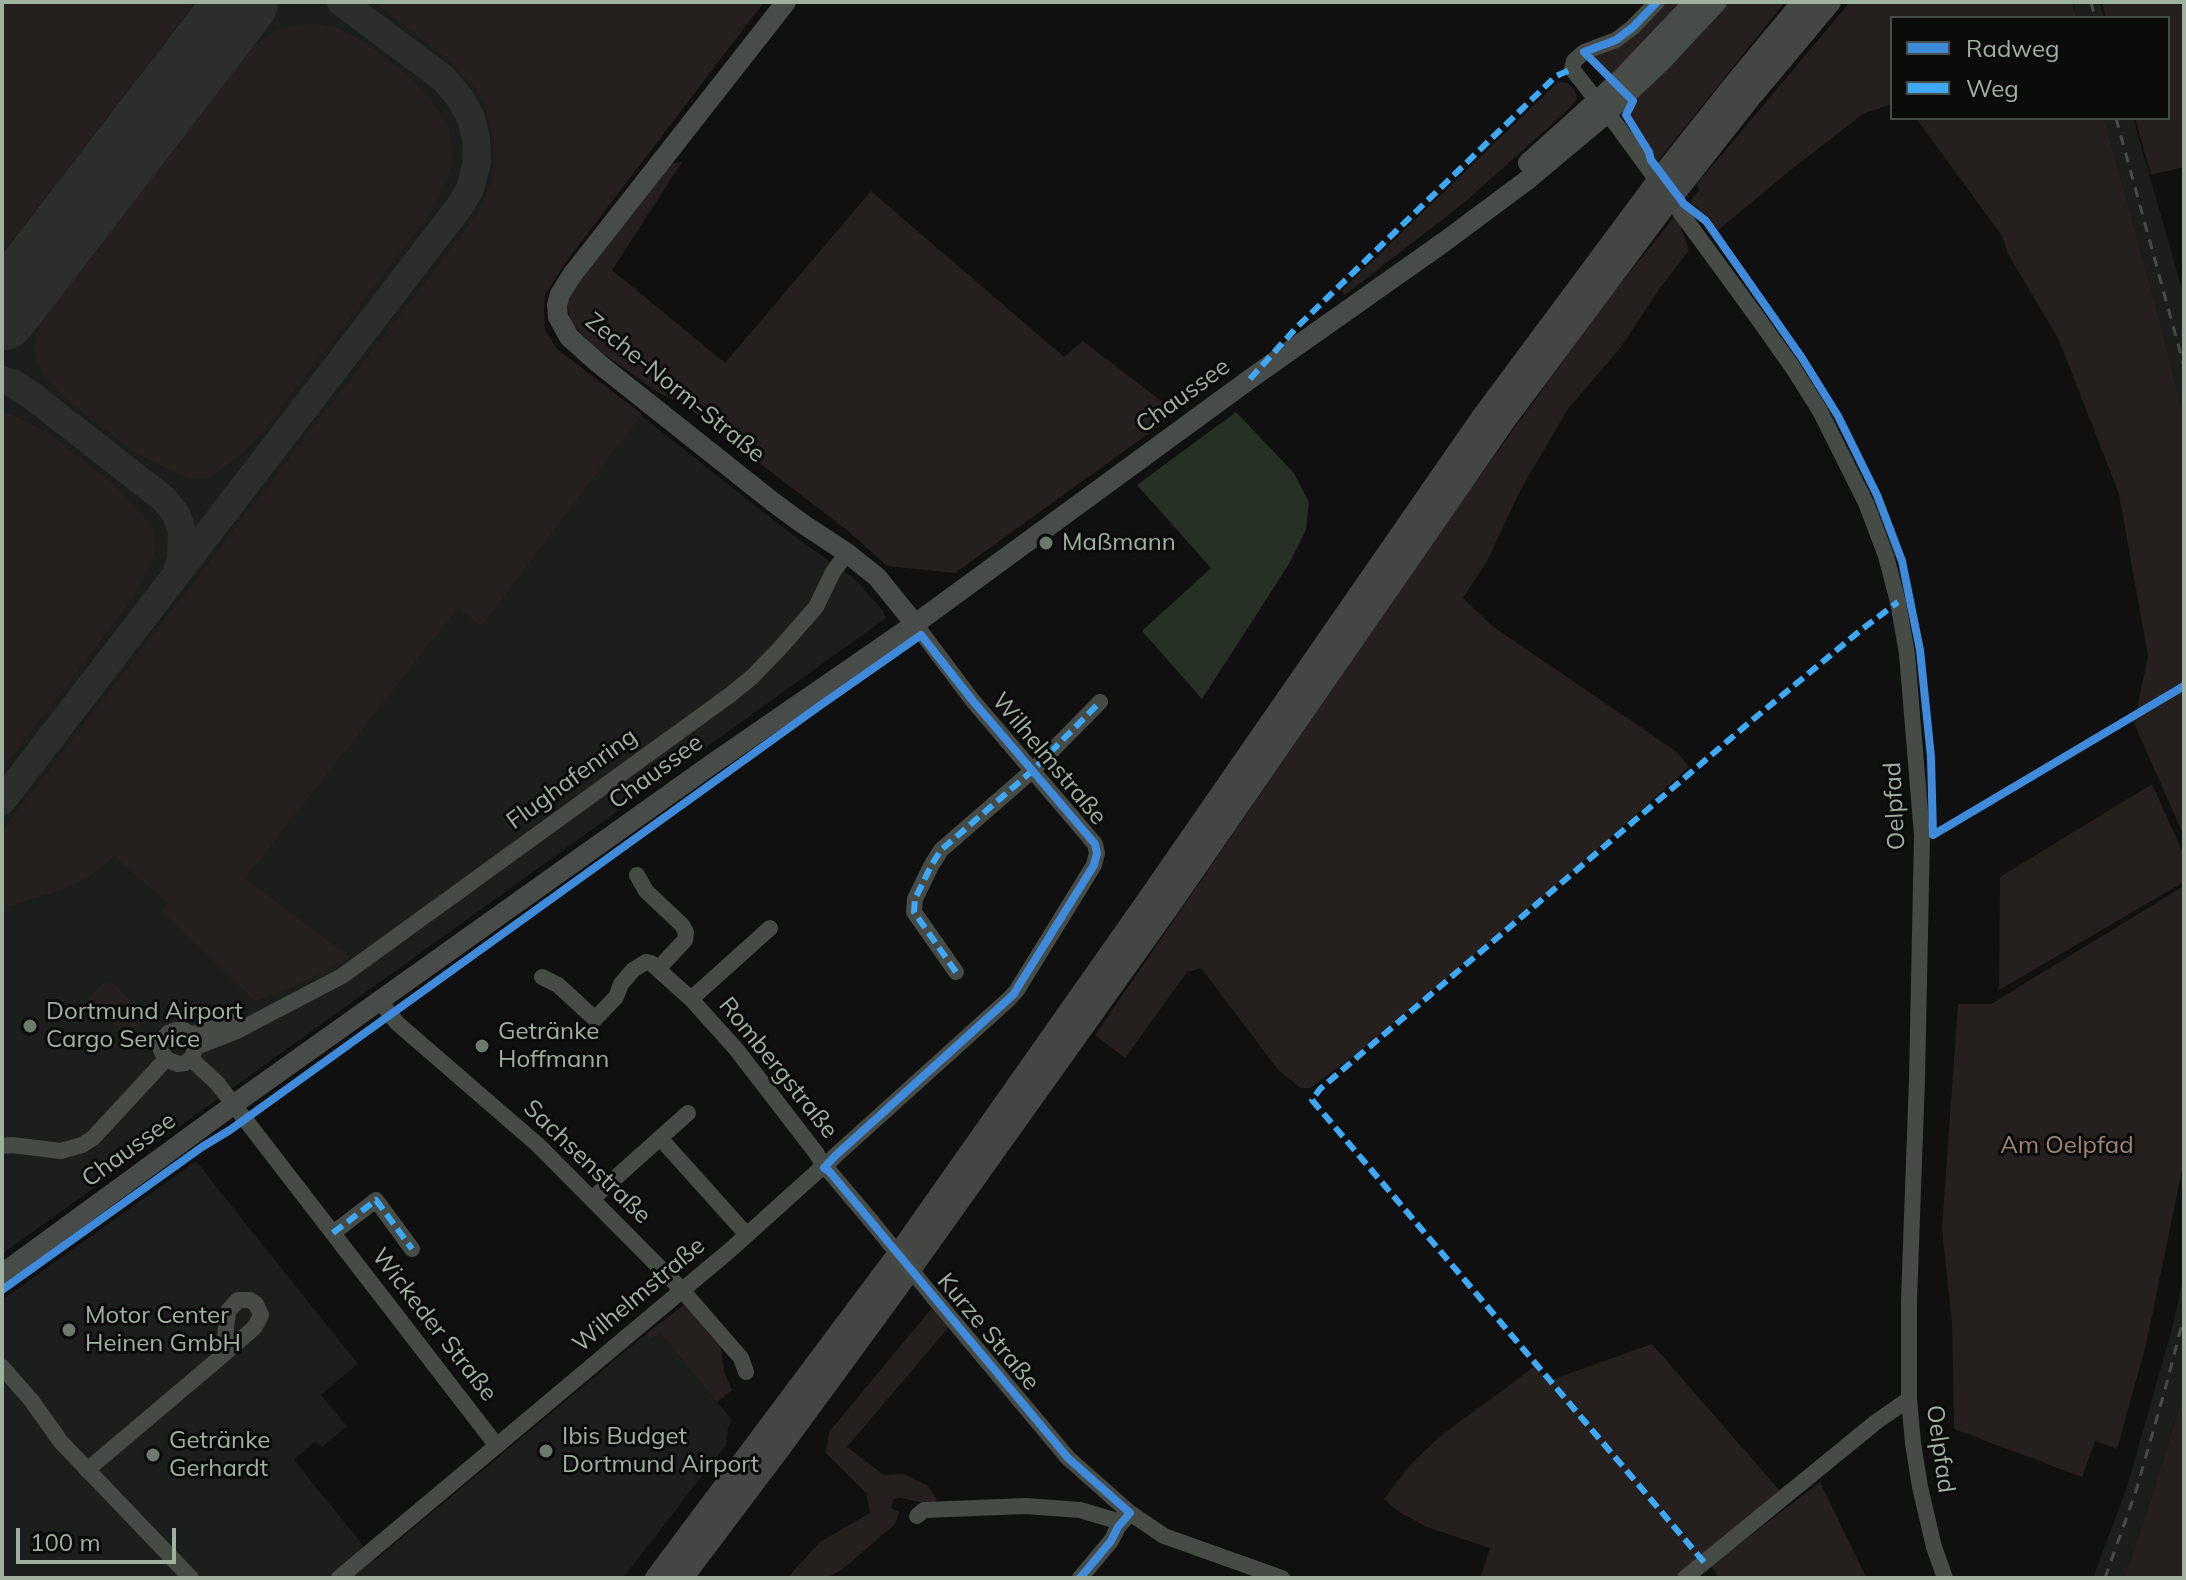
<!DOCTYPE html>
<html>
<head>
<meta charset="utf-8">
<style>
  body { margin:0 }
  #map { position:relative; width:2186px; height:1580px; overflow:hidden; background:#0f100f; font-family:Mulish,sans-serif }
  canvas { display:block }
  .frame { position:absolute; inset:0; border:4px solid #a0b1a0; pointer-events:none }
  .legend { position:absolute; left:1890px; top:16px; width:280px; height:104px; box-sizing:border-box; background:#0a0b0a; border:2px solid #464d46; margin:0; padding:10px 14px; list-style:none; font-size:24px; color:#a0b1a0 }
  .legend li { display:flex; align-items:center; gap:16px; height:40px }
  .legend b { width:40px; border:2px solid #464d46 }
  .scale { position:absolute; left:16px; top:1528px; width:160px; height:36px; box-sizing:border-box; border:4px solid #a0b1a0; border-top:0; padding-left:10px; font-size:24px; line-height:28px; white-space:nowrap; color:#a0b1a0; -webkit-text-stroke:6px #0a0b0a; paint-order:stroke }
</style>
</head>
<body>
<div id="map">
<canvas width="2186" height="1580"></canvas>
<div class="frame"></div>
<ul class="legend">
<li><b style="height:10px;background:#408adc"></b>Radweg</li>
<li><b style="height:10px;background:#3fa9f5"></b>Weg</li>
</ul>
<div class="scale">100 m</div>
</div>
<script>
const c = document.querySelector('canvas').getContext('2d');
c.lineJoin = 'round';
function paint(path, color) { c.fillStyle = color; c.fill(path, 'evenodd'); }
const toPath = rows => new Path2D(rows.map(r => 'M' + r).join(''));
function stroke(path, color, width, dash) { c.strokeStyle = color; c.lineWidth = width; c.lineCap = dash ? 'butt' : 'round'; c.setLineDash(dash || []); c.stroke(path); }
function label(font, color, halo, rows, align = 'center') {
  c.font = font + ' Mulish,sans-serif'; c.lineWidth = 6; c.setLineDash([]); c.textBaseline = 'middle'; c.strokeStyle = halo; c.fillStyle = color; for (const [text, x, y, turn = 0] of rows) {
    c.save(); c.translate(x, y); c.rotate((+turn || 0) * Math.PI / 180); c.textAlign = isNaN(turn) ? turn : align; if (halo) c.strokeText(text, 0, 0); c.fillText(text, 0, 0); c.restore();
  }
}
const built = toPath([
  [2,2,757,2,611,190,538,302,548,342,790,533,856,580,883,611,886,618,2,1254],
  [2073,2,2100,2,2104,18,2077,18],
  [2104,118,2133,118,2184,296,2184,418,2156,306],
  [196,1161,358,1364,321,1395,347,1426,322,1447,316,1441,294,1460,375,1560,646,1334,651,1340,659,1332,732,1420,728,1427,726,1445,623,1578,2,1578,2,1300],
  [2184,1274,2184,1390,2152,1496,2124,1578,2093,1578,2127,1487,2173,1325]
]);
const green = toPath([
  [2,2,195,2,2,253],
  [374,2,764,2,566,262,545,295,544,310,545,330,557,349,642,414,481,626,458,607,245,878,349,957,321,974,282,992,255,1001,163,912,166,902,115,856,86,879,56,892,9,906,2,913,2,831,479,212,491,183,495,161,493,133,484,103,476,89,451,62],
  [1667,2,1684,2,1612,74,1594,57,1621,46,1655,16],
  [1729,2,1785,2,1657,162,1651,147,1631,116,1632,109,1636,103,1633,94],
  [1850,2,2072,2,2077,18,1892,18,1892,104,1863,114,1787,173,1717,231,1710,218,1690,202,1699,190,1697,184],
  [2102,2,2184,2,2184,167,2151,175,2135,118,2168,118,2168,18,2106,18],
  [314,23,335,27,363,41,404,72,425,94,445,119,449,131,453,147,452,162,448,176,427,218,260,435,240,455,211,477,197,479,179,475,136,453,70,403,46,377,37,364,35,348,36,336,40,323,253,47,272,33,282,28],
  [1558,82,1567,83,1574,89,1577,97,1570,108,1465,202,1345,295,1341,291],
  [1916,118,2104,118,2156,306,2184,418,2184,836,2134,723,2148,656,2119,494,2059,340,2007,252,2002,236],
  [682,162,612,270,725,363,871,191,1064,357,1083,341,1177,413,955,573,887,566,848,531,685,406,654,390,597,349,571,323,567,305,573,287,667,164],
  [1675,216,1679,222,1689,250,1660,288,1621,347,1568,409,1521,489,1487,561,1463,598,1492,626,1677,752,1689,767,1576,868,1441,983,1358,1053,1310,1088,1301,1088,1279,1071,1201,968,1187,972,1125,1058,1095,1035,1459,505,1605,303],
  [2,412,15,416,48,433,110,481,148,522,153,532,155,551,140,585,127,606,2,770],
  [2152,784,2184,855,2184,882,1999,990,2000,877],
  [2184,886,2184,1160,2146,1345,2117,1449,2095,1441,2082,1477,1954,1429,1952,1323,1942,1229,1958,1004,1991,1004],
  [109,982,115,985,142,1013,141,1023,129,1036,88,999,102,984],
  [684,1305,721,1348,724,1372,732,1390,717,1402,660,1333,650,1340,646,1334],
  [932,1308,948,1328,847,1447,884,1475,904,1474,927,1485,937,1499,933,1505,901,1498,894,1499,891,1508,899,1512,895,1524,843,1569,826,1578,787,1578,820,1542,870,1513,866,1493,826,1453,829,1432],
  [1652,1344,1781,1492,1674,1578,1480,1578,1490,1548,1427,1527,1399,1512,1384,1499,1410,1465,1438,1438,1535,1366,1548,1381],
  [2184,1390,2184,1578,2124,1578,2152,1496],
  [1820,1482,1866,1577,1720,1578,1711,1566]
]);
const water = toPath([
  [1236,412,1294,473,1309,502,1306,530,1289,564,1202,699,1142,631,1211,568,1137,485]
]);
const taxiway = toPath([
  [221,29,241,10,256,2],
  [2,380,14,384,31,395,164,499,176,514,182,531,181,560,177,571],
  [2,801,460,206,470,189,477,162,476,139,471,118,460,98,443,78,341,2]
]);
const runway = toPath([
  [2,314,242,2]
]);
const minor = toPath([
  [1657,2,1633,27,1616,40,1584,52,1574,61,1572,69,1618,127,1754,313,1793,368,1820,411,1866,503,1886,556,1898,602,1907,654,1922,835,1917,1079,1909,1300,1909,1399,1913,1443,1920,1487,1934,1547,1945,1578],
  [637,875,646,891,682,925,686,932,685,940,658,969],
  [770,928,691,999,736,1049,817,1154,824,1168,829,1171,872,1222],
  [956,972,914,912,915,899,931,866,941,850,1032,771,1100,702],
  [542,977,558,985,595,1019,616,997,621,984,633,970,646,962,651,963,691,999],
  [380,1001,397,1023,538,1145,682,1290,741,1358,746,1372],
  [190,1034,194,1040,196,1047,191,1059,185,1063,178,1064,166,1059,161,1050,162,1041,168,1033,176,1030,184,1030,190,1034,198,1033,237,1021],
  [196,1047,237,1031,342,976,730,695,752,677,781,647,816,607,833,572,847,553],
  [191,1059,217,1083,497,1446],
  [688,1113,660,1138,747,1235],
  [2,1146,12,1145,61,1151,82,1145,93,1138,166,1059],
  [592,1199,660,1138],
  [333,1233,376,1200,412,1249],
  [934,1298,1068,1458,1130,1513,1164,1536,1282,1578],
  [2,1367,31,1400,61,1442,191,1578],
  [87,1470,223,1355,255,1327,261,1315,256,1304,250,1300,238,1300,228,1311,223,1355],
  [917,1516,924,1510,1026,1506,1080,1510,1117,1521,1130,1513],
  [339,1578,729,1251,819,1170,824,1168,835,1156,1009,999,1017,990,1094,865,1097,853,1095,844,973,701,915,624],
  [1080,1578,1111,1541,1118,1527,1129,1514],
  [1685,1578,1876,1422,1909,1399]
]);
const major = toPath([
  [786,2,572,275,560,294,557,305,558,317,569,337,598,363,773,502,803,524,847,553,877,577,915,624],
  [1528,163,1620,80,1694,2],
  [2,1274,233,1105,712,764,915,624,1250,379,1444,242,1526,181,1606,114,1662,61,1717,2]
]);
const highway = toPath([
  [1665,172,1734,85,1803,2],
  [1678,189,1748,100,1830,2],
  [656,1578,905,1245,1147,901,1483,416,1651,190],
  [682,1578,780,1448,889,1299,1169,906,1505,420,1663,208]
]);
const rail = toPath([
  [2091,2,2095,18],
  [2116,118,2184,366],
  [2105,1578,2136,1491,2166,1386,2184,1316]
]);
const minorBridge = toPath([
  [872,1222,934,1298]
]);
const highwayBridge = toPath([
  [1651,190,1665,172],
  [1663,208,1678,189]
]);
const quiet = toPath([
  [1250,379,1296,328,1556,76,1572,69],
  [956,972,914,912,915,899,931,866,941,850,1032,771,1100,702],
  [333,1233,376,1200,412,1249],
  [1704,1562,1312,1100,1320,1089,1750,722,1861,630,1898,602]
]);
const cycleway = toPath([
  [1657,2,1633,27,1616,40,1584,52,1633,101,1626,115,1649,152,1651,160,1684,204,1706,221,1802,358,1838,416,1877,495,1902,561,1920,650,1931,757,1933,835,2184,686],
  [2,1290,202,1147,230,1130,818,707,921,635,973,701,1095,844,1097,853,1094,865,1013,995,835,1156,824,1168,829,1171,1068,1458,1130,1513,1118,1527,1111,1541,1080,1578]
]);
const markers = [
  [1046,543,8,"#6d796d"],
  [30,1026,8,"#6d796d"],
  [482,1046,8,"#6d796d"],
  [69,1330,8,"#6d796d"],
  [546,1451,8,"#6d796d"],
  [153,1455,8,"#6d796d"]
];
const streetNames = [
  ["Zeche-Norm-Straße",675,388,39],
  ["Chaussee",1183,396,-36],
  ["Wilhelmstraße",1049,759,50],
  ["Chaussee",656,772,-36],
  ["Flughafenring",572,779,-36],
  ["Oelpfad",1895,806,-93],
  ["Rombergstraße",778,1068,51],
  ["Chaussee",129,1150,-36],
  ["Sachsenstraße",587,1162,44],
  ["Wilhelmstraße",639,1295,-40],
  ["Wickeder Straße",434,1325,52],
  ["Kurze Straße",988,1332,50],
  ["Oelpfad",1940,1449,82]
];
const poiNames = [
  ["Maßmann",1062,543],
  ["Dortmund Airport",46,1012],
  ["Cargo Service",46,1040],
  ["Getränke",498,1032],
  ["Hoffmann",498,1060],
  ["Motor Center",85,1316],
  ["Heinen GmbH",85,1344],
  ["Ibis Budget",562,1437],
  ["Dortmund Airport",562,1465],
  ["Getränke",169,1441],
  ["Gerhardt",169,1469]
];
const parkNames = [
  ["Am Oelpfad",2067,1146]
];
paint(built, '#1c1e1d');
paint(green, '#25201d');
paint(water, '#273024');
stroke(taxiway, '#2c2e2c', 28);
stroke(runway, '#2c2e2c', 72);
stroke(minor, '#464b46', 16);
stroke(major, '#484c48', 20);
stroke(highway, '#444644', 22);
stroke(rail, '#484c48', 3, [10, 8]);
stroke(minorBridge, '#464b46', 16);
stroke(highwayBridge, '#444644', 22);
stroke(quiet, '#3fa9f5', 6, [12, 6]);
stroke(cycleway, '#408adc', 8);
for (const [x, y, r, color] of markers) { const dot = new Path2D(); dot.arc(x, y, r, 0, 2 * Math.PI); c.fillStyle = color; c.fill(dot); stroke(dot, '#0a0b0a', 3); }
label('24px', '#a0b1a0', '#0a0b0a', streetNames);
label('24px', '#a0b1a0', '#0a0b0a', poiNames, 'left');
label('24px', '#9d8576', '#0a0b0a', parkNames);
</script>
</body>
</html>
